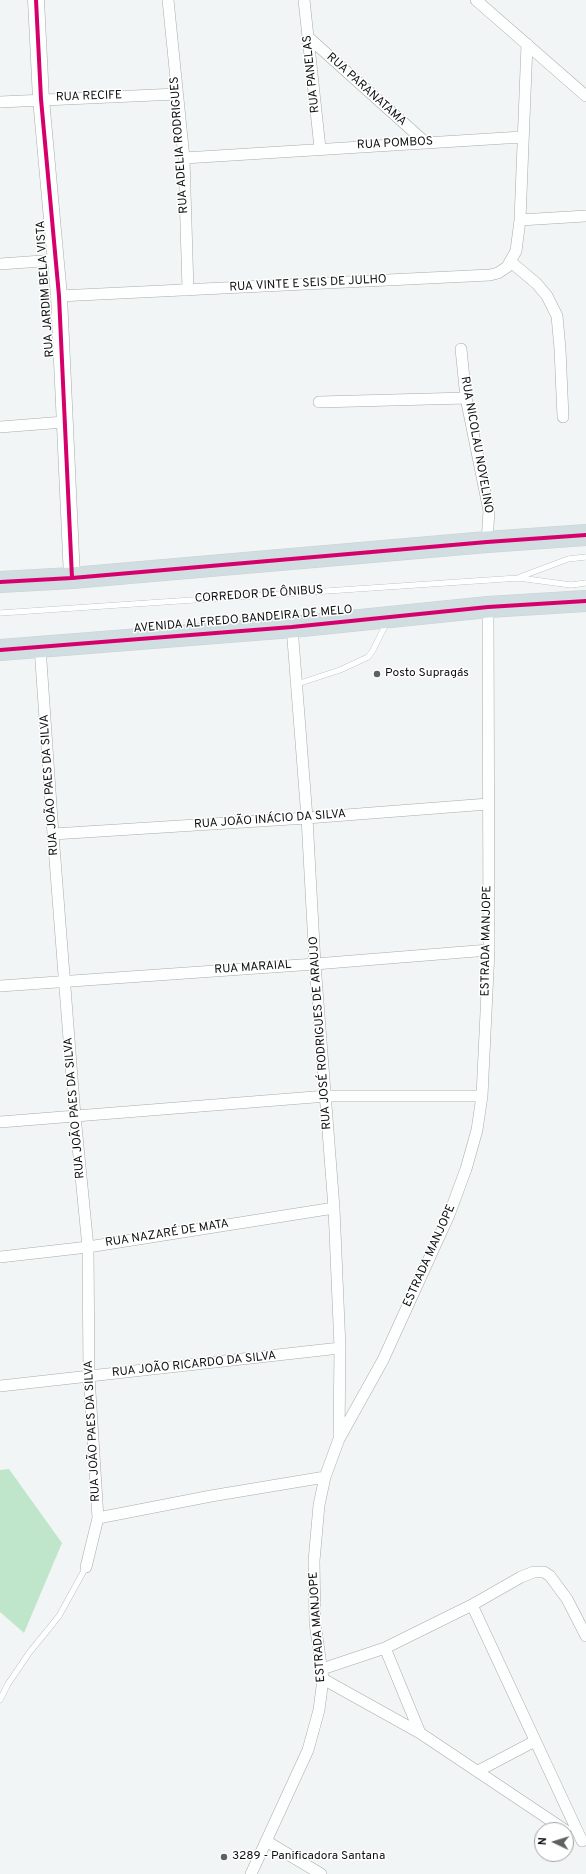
<!DOCTYPE html>
<html>
<head>
<meta charset="utf-8">
<style>
  body { margin:0 }
  #map { position:relative; width:586px; height:1874px; overflow:hidden; background:#f2f5f5; font-family:Overpass,sans-serif }
  canvas { display:block }
  .north { position:absolute; left:534px; top:1822px; width:40px; height:40px; box-sizing:border-box; background:#fff; border:1px solid #9fa0a0; border-radius:50%; rotate:274deg; font-size:11px; font-weight:700; line-height:16px; text-align:center; color:#0f1111 }
  .north::after { content:''; display:block; margin:auto; width:14px; height:18px; background:#5e6161; clip-path:polygon(50% 0,100% 100%,50% 72%,0 100%) }
</style>
</head>
<body>
<div id="map">
<canvas width="586" height="1874"></canvas>
<div class="north">N</div>
</div>
<script>
const c = document.querySelector('canvas').getContext('2d');
c.lineJoin = 'round';
function paint(path, color) { c.fillStyle = color; c.fill(path, 'evenodd'); }
const toPath = rows => new Path2D(rows.map(r => 'M' + r).join(''));
function stroke(path, color, width, dash) { c.strokeStyle = color; c.lineWidth = width; c.lineCap = dash ? 'butt' : 'round'; c.setLineDash(dash || []); c.stroke(path); }
function label(font, color, halo, rows, align = 'center') {
  c.font = font + ' Overpass,sans-serif'; c.lineWidth = 3; c.setLineDash([]); c.textBaseline = 'middle'; c.strokeStyle = halo; c.fillStyle = color; for (const [text, x, y, turn = 0] of rows) {
    c.save(); c.translate(x, y); c.rotate((+turn || 0) * Math.PI / 180); c.textAlign = isNaN(turn) ? turn : align; if (halo) c.strokeText(text, 0, 0); c.fillText(text, 0, 0); c.restore();
  }
}
const green = toPath([
  [9,1469,62,1543,24,1633,0,1612,0,1470]
]);
const lane = toPath([
  [520,577,568,559,586,557],
  [0,613,519,578,571,585,586,583],
  [297,684,340,670,368,657,372,652,387,622],
  [0,1700,8,1684,29,1653,59,1616,86,1567]
]);
const street = toPath([
  [168,0,184,158,188,290],
  [304,0,320,148],
  [476,0,586,96],
  [308,37,425,142],
  [0,102,177,94],
  [184,158,522,137],
  [520,220,586,216],
  [511,262,537,284,547,296,557,316,560,349,563,417],
  [0,264,56,260],
  [59,296,490,275,498,273,507,267,516,251,520,220,527,44],
  [461,349,466,398,489,511,487,542],
  [319,402,466,398],
  [0,427,64,422],
  [292,627,307,818,315,964,334,1208,340,1348,339,1436],
  [40,647,53,834,75,1116,88,1247,89,1376,98,1518,86,1567],
  [53,834,307,818,488,804],
  [0,986,315,964,489,950],
  [0,1122,327,1096,482,1096],
  [0,1257,88,1247,334,1208],
  [0,1386,340,1348],
  [98,1518,211,1496,325,1477],
  [472,1605,521,1577,534,1572,544,1572,550,1576,567,1599,586,1636],
  [385,1648,420,1733],
  [322,1669,385,1648,472,1605,582,1841],
  [323,1679,420,1733,565,1830],
  [478,1771,535,1741],
  [266,1841,321,1874],
  [251,1874,308,1750,319,1710,323,1679,315,1623,314,1561,319,1505,325,1477,339,1439,383,1360,449,1215,466,1169,477,1130,482,1096,489,950,488,607]
]);
const secondary = toPath([
  [36,0,41,99,59,296,72,578]
]);
const highway = toPath([
  [0,582,72,578,487,542,586,535],
  [0,650,292,627,488,607,586,601]
]);
const cycleway = toPath([
  [36,0,41,99,59,296,72,578],
  [0,582,72,578,487,542,586,535],
  [0,650,292,627,488,607,586,601]
]);
const markers = [
  [377,674,4,"#5e6161"],
  [224,1857,4,"#5e6161"]
];
const streetNames = [
  ["RUA PANELAS",312,74,-96],
  ["RUA PARANATAMA",366,90,42],
  ["RUA RECIFE",89,97,-2],
  ["RUA POMBOS",395,144,-3],
  ["RUA ADELIA RODRIGUES",180,145,-94],
  ["RUA VINTE E SEIS DE JULHO",308,284,-3],
  ["RUA JARDIM BELA VISTA",46,289,-94],
  ["RUA NICOLAU NOVELINO",476,445,80],
  ["CORREDOR DE ÔNIBUS",259,595,-4],
  ["AVENIDA ALFREDO BANDEIRA DE MELO",243,620,-5],
  ["RUA JOÃO PAES DA SILVA",50,785,-94],
  ["RUA JOÃO INÁCIO DA SILVA",270,820,-4],
  ["ESTRADA MANJOPE",487,941,-89],
  ["RUA MARAIAL",253,968,-4],
  ["RUA JOSÉ RODRIGUES DE ARAUJO",321,1033,-94],
  ["RUA JOÃO PAES DA SILVA",75,1108,-95],
  ["RUA NAZARÉ DE MATA",167,1234,-9],
  ["ESTRADA MANJOPE",430,1256,-66],
  ["RUA JOÃO RICARDO DA SILVA",194,1365,-6],
  ["RUA JOÃO PAES DA SILVA",93,1431,-93],
  ["ESTRADA MANJOPE",318,1627,-94]
];
const poiNames = [
  ["Posto Supragás",385,674],
  ["3289 - Panificadora Santana",232,1857]
];
paint(green, '#bfe6ca');
stroke(lane, '#a9abab', 6);
stroke(street, '#a9abab', 12);
stroke(secondary, '#a9abab', 17);
stroke(highway, '#cfd0d0', 22);
stroke(lane, '#fdfefe', 5.5);
stroke(street, '#fdfefe', 11);
stroke(secondary, '#fdfefe', 16);
stroke(highway, '#d0dde1', 21);
stroke(cycleway, '#d6006c', 4);
for (const [x, y, r, color] of markers) { const dot = new Path2D(); dot.arc(x, y, r, 0, 2 * Math.PI); c.fillStyle = color; c.fill(dot); stroke(dot, '#fff', 1.5); }
label('12px', '#0f1111', '#fff', streetNames);
label('12px', '#0f1111', '#fff', poiNames, 'left');
</script>
</body>
</html>
